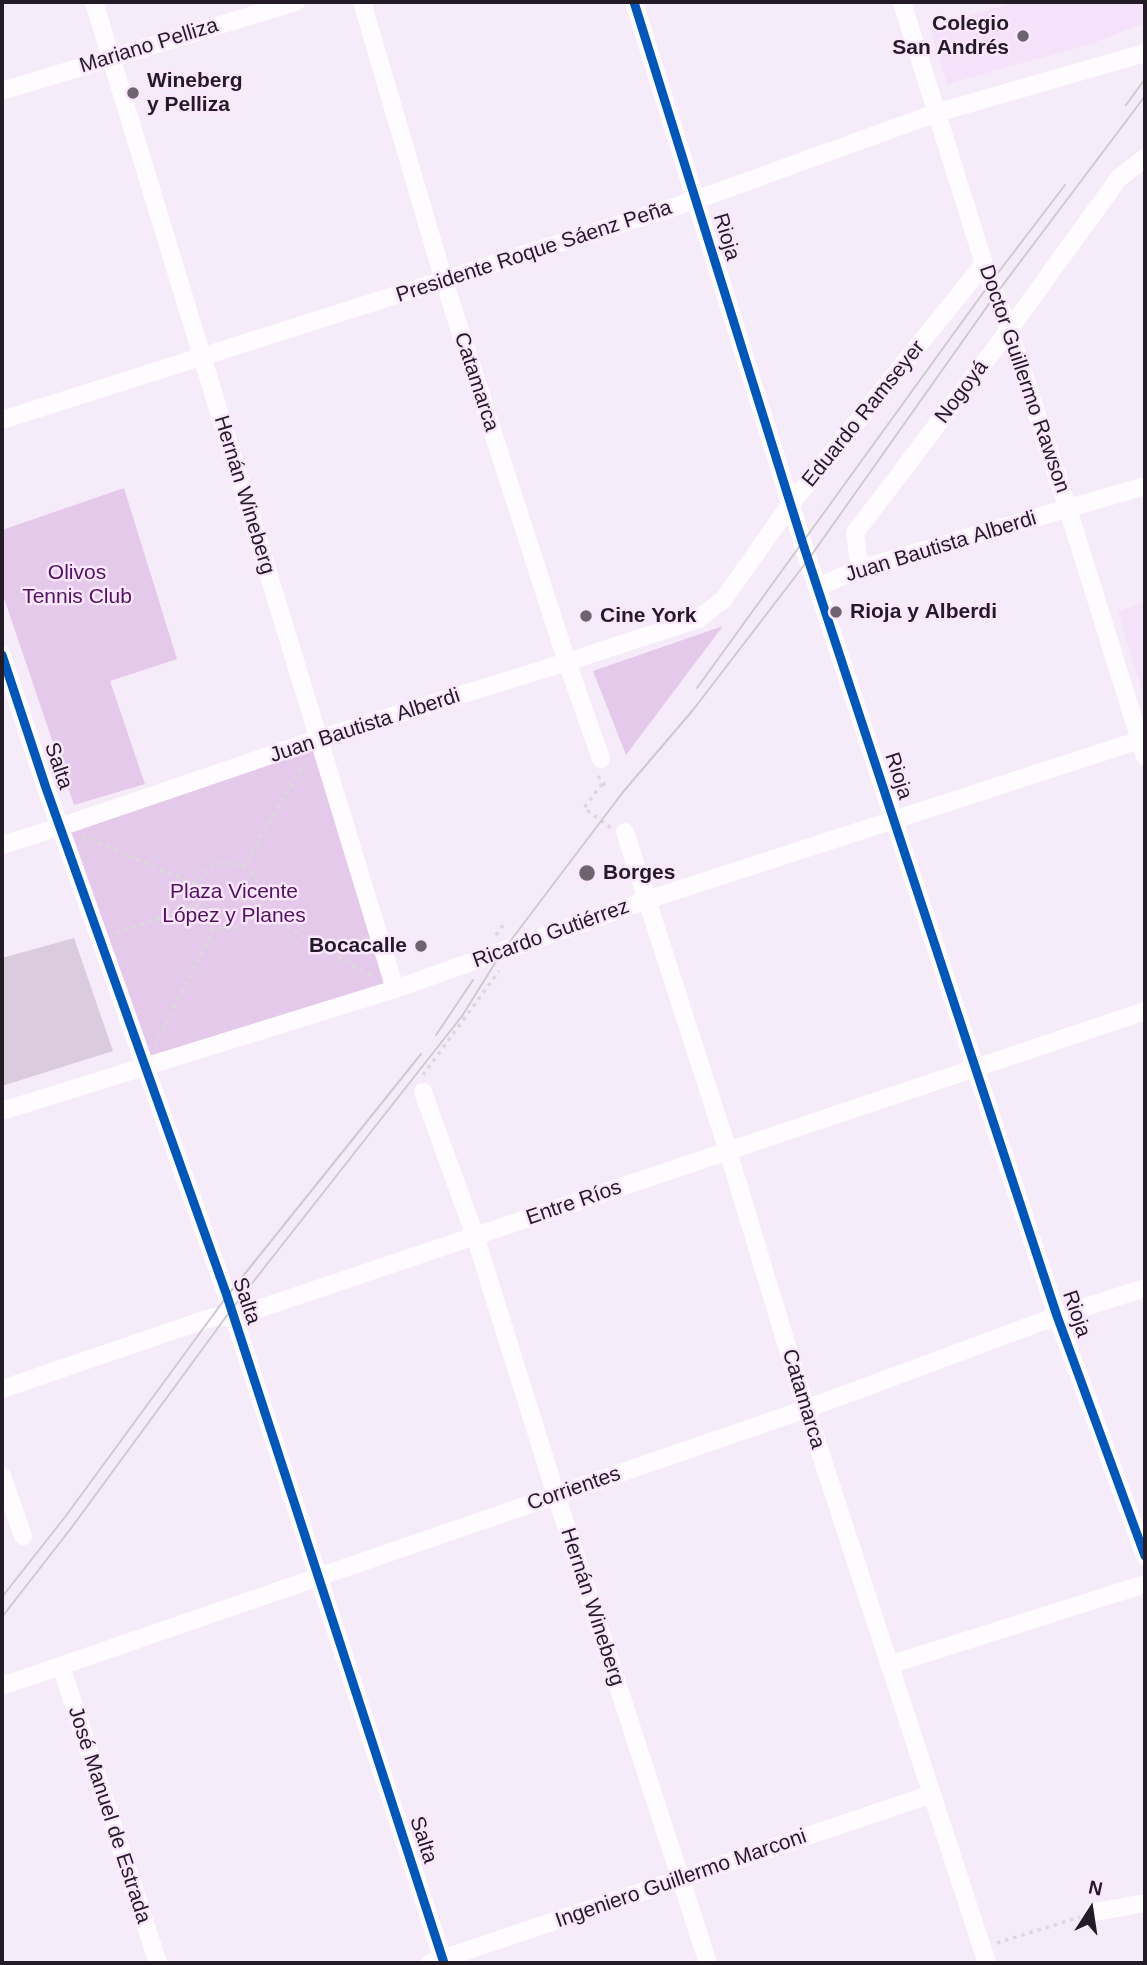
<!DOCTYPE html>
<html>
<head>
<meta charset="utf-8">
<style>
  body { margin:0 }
  #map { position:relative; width:1147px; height:1965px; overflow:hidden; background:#f6ecf9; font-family:Arial,sans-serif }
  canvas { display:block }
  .frame { position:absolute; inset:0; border:4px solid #231b25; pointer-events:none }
  .north { position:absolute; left:1056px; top:1874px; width:70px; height:70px; -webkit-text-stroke:5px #fae7fe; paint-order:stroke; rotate:12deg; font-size:19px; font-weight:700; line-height:28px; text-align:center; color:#231b25 }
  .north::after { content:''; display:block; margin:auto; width:24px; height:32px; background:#231b25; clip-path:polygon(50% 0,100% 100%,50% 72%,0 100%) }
</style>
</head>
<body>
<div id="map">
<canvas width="1147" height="1965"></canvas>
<div class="frame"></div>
<div class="north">N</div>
</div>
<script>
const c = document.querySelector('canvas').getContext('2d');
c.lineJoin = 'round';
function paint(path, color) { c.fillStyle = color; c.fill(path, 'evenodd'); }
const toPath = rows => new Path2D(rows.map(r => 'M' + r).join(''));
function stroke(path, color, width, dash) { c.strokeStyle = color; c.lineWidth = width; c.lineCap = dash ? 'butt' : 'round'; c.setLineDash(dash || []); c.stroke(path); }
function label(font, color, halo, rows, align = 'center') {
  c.font = font + ' Arial,sans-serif'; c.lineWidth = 5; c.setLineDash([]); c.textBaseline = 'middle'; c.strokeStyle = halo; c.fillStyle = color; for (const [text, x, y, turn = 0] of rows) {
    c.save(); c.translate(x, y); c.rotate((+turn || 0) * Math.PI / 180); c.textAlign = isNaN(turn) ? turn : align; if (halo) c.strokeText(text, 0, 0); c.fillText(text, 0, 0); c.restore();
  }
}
const built = toPath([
  [1014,2,1145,2,1145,23,1093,43,947,84,930,28],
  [1145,602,1145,701,1118,612]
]);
const green = toPath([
  [124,488,177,659,110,681,145,784,74,805,2,592,2,530],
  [723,626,626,755,593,671],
  [318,739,395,989,145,1067,60,827]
]);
const building = toPath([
  [74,938,113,1051,2,1086,2,958]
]);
const path = toPath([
  [598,776,606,787],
  [602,784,584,808,611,828],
  [82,836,197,885],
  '195 896a33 33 0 1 1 66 0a33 33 0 1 1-66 0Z',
  [243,867,305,762],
  [257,910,375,978],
  [116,933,196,905],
  [496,935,503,925],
  [155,1046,215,925],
  [423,1075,499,971],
  [997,1943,1080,1917]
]);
const minor = toPath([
  [94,2,395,989],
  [362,2,444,281,567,662,601,759],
  [634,2,803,544,1057,1316,1145,1556],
  [902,2,984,264,1009,330,1068,509,1145,756],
  [2,91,296,2],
  [2,420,696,200,936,113,1145,53],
  [860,569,855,533,1009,330,1119,178,1145,158],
  [817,587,860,569,1145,486],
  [2,655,46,788,227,1296,444,1963],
  [625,832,728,1151,806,1409,987,1963],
  [2,845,60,827,318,739,567,662,698,619,723,600,790,505,984,264],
  [423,1092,475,1236,556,1495,708,1963],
  [2,1111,395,989,647,900,1140,740],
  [2,1389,213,1317,234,1317,1145,1011],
  [2,1476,23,1536],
  [889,1665,1145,1584],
  [61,1666,158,1963],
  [2,1686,806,1409,1057,1316,1145,1288],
  [1095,1912,1145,1903],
  [430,1963,932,1794]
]);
const tram = toPath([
  [1126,105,1145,79],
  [697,688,991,282,1065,185],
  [436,1035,473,980],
  [2,1597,65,1517,227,1296,421,1054],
  [2,1617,72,1527,231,1310,462,1016,502,952,623,792,693,710,808,560,996,294,1145,96]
]);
const cycleway = toPath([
  [634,2,803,544,1057,1316,1145,1556],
  [2,655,46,788,227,1296,444,1963]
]);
const markers = [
  [1023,36,7,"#6d646f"],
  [133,93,7,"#6d646f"],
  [836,612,7,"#6d646f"],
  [586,616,7,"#6d646f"],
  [587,873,9,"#6d646f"],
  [421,946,7,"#6d646f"]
];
const poiNames = [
  ["Colegio",1009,24,"right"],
  ["San Andrés",1009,48,"right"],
  ["Wineberg",147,81],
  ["y Pelliza",147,105],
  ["Rioja y Alberdi",850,612],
  ["Cine York",600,616],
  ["Borges",603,873],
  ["Bocacalle",407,946,"right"]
];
const streetNames = [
  ["Mariano Pelliza",149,46,-17],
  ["Rioja",726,237,73],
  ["Presidente Roque Sáenz Peña",534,252,-18],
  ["Doctor Guillermo Rawson",1024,379,71],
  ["Catamarca",476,382,72],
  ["Nogoyá",962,392,-53],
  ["Eduardo Ramseyer",864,414,-51],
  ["Hernán Wineberg",244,495,73],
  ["Juan Bautista Alberdi",941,547,-17],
  ["Juan Bautista Alberdi",365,726,-18],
  ["Salta",58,766,71],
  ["Rioja",898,776,72],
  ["Ricardo Gutiérrez",551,934,-20],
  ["Entre Ríos",574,1203,-19],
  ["Salta",246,1301,71],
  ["Rioja",1076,1314,71],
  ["Catamarca",803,1399,73],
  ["Corrientes",574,1489,-19],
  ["Hernán Wineberg",592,1607,72],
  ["José Manuel de Estrada",109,1815,72],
  ["Salta",423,1840,72],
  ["Ingeniero Guillermo Marconi",681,1879,-19]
];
const parkNames = [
  ["Olivos",77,573],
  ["Tennis Club",77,597],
  ["Plaza Vicente",234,892],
  ["López y Planes",234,916]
];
paint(built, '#f5e1f9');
paint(green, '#e5c9eb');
paint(building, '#daccde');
stroke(path, '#dbd8dc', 3.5, [3.5, 5]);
stroke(minor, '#fefcfe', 18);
stroke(tram, '#cdcace', 2);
stroke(cycleway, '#0057b8', 9);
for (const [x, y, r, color] of markers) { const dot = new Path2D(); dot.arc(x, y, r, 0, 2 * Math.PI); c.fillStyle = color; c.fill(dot); stroke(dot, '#fae7fe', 2.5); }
label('bold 21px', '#231b25', '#fae7fe', poiNames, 'left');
label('21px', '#231b25', '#fae7fe', streetNames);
label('21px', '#53115f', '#fae7fe', parkNames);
</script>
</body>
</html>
